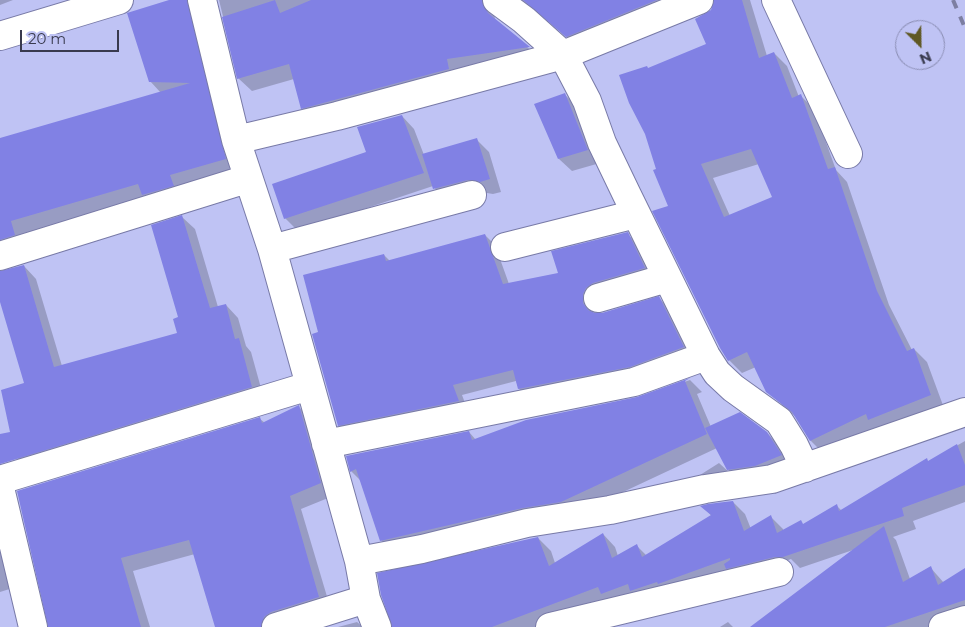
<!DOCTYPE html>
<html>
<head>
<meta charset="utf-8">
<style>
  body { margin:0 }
  #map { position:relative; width:965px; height:627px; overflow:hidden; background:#bfc3f4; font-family:Montserrat,sans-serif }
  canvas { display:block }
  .north { position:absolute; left:895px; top:20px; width:50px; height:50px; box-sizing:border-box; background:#bfc3f4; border:1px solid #898cb2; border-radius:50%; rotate:157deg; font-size:14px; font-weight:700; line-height:20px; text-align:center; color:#393a4e }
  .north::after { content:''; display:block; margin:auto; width:18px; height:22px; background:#5f5824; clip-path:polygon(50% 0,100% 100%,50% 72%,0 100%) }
  .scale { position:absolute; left:20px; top:30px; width:99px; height:22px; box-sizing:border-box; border:2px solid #393a4e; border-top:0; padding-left:6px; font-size:15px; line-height:18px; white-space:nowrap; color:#393a4e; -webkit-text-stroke:4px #bfc3f4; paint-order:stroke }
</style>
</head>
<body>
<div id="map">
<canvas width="965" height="627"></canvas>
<div class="north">N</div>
<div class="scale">20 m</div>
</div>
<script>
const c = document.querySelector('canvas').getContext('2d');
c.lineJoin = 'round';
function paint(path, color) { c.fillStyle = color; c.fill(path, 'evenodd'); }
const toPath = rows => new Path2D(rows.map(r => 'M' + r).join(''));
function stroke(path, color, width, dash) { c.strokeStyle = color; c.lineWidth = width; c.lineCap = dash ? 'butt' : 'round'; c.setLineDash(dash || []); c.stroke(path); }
const shadow = toPath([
  [0,0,13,0,0,5],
  [173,0,192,0,238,171,23,234,27,247,0,260,0,139,161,93,150,81],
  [219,0,503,0,494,13,495,19,542,60,315,121,302,108,294,79,252,91,238,78],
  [520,0,703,0,580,49,549,21],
  [716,0,750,0,767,56,774,53,787,66,799,97,801,96,814,109,836,170,847,182,889,305,912,350,914,349,927,362,944,408,882,433,877,428,824,454,811,441,797,418,767,391,756,367,742,373,729,360,669,207,658,170,649,69,707,45],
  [759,164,773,198,730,216,713,178],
  [565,95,578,107,600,163,572,171,559,159],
  [402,116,414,129,424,155,477,140,489,152,501,192,493,194,481,192,446,201,433,186,298,231,285,218,368,153],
  [182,217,195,229,218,307,226,305,238,318,246,346,251,352,264,399,30,471,17,458,26,384,0,298,0,272,24,266,36,279,62,366,179,334],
  [627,234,638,244,655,278,593,305,593,314,602,314,659,298,669,308,694,358,530,399,519,389,516,381,462,395,468,411,349,435,339,425,319,333,384,255,390,261,485,235,495,245,509,284,560,274],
  [690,380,702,392,697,394,711,427,767,433,785,451,798,473,717,491,700,475,719,463,731,474,717,448,574,515,394,554,381,540,361,481,351,471,347,457,469,432,476,440,638,398],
  [299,407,311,419,333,496,301,509,331,610,281,627,217,627,195,554,133,571,150,627,49,627,260,419,265,423],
  [965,441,965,502,913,521,916,529,893,537,896,540,910,579,930,567,944,583,965,570,965,615,932,627,752,627,853,550,800,568,791,559,721,585,575,612,535,627,393,627,538,538,551,551,555,563,603,534,615,547,618,556,636,545,647,556,712,516,702,507,733,502,745,514,751,529,771,517,783,529,788,544,837,506,842,511],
  [0,520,16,587,0,592],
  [357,622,363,627,338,627],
  [728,622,733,627,720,627]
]);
const building = toPath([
  [169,0,187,0,226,159,170,175,174,186,142,195,138,184,11,221,15,235,0,240,0,138,190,83,149,82,127,13],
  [275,0,280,13,311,0,482,0,488,13,530,47,447,59,449,69,301,109,289,64,237,79,222,17],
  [523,0,657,0,566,37],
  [714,0,742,0,759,58,774,52,792,98,801,94,828,169,835,167,877,291,907,351,914,348,931,395,868,420,866,414,810,441,792,412,766,392,747,352,728,361,720,348,652,211,668,206,653,170,656,169,645,134,629,103,619,75,647,66,648,68,706,44,695,19,711,10],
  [751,149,772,197,724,217,701,164],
  [565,93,588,150,558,159,534,104],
  [402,115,424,173,284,219,272,184,366,152,357,127],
  [477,138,490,179,480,182,468,180,433,189,422,154],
  [182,215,210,308,226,304,235,339,239,338,252,387,0,464,0,434,10,432,1,390,24,383,0,302,0,271,24,265,54,367,177,333,173,319,178,317,151,225],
  [628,232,645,268,593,283,586,288,583,294,583,303,588,310,595,313,602,313,659,296,684,347,630,367,518,389,513,370,453,385,459,401,338,426,312,334,318,332,303,275,384,254,386,261,485,234,503,284,558,273,551,251],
  [690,378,685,381,707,434,561,502,523,508,380,541,356,469,350,472,346,456,469,431,472,440,526,420,637,397],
  [299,405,321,483,290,496,319,597,271,612,264,617,261,627,215,627,189,540,121,558,141,627,48,627,17,491,260,417,262,423],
  [740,412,767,432,782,455,755,466,727,470,705,428],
  [957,444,965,465,965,485,902,508,904,516,783,557,775,557,726,569,724,564,730,560,730,558,658,584,657,582,630,591,628,584,601,594,598,587,492,627,392,627,381,595,377,573,538,537,549,566,603,533,612,558,637,544,642,557,711,515,700,506,708,504,733,501,744,531,771,515,777,533,801,520,803,524,837,504,839,511,927,458,928,461],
  [884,526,903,582,931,566,938,585,965,568,965,600,885,627,750,627]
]);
const street = toPath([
  [202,0,236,140,272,249,359,561,366,599,377,627],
  [497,0,524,20,563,55,587,101,602,143,627,195,706,356,717,373,733,388,779,421,794,445,805,468],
  [776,0,848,154],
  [0,36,119,0],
  [236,140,337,116,563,55,699,0],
  [505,247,636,214],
  [272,249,472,195],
  [0,256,247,179],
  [598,298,667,278],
  [326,444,634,382,706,356],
  [0,480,309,386],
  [0,488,33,627],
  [359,561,422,549,527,523,610,510,705,489,772,479,965,412],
  [276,627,366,599],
  [550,627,779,572],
  [943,627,965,620]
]);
const rail = toPath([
  [953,0,965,28]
]);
paint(shadow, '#0003');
paint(building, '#8181e4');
stroke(street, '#787aa7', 30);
stroke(street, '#fff', 28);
stroke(rail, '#7d7fa2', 4, [9, 9]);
</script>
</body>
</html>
